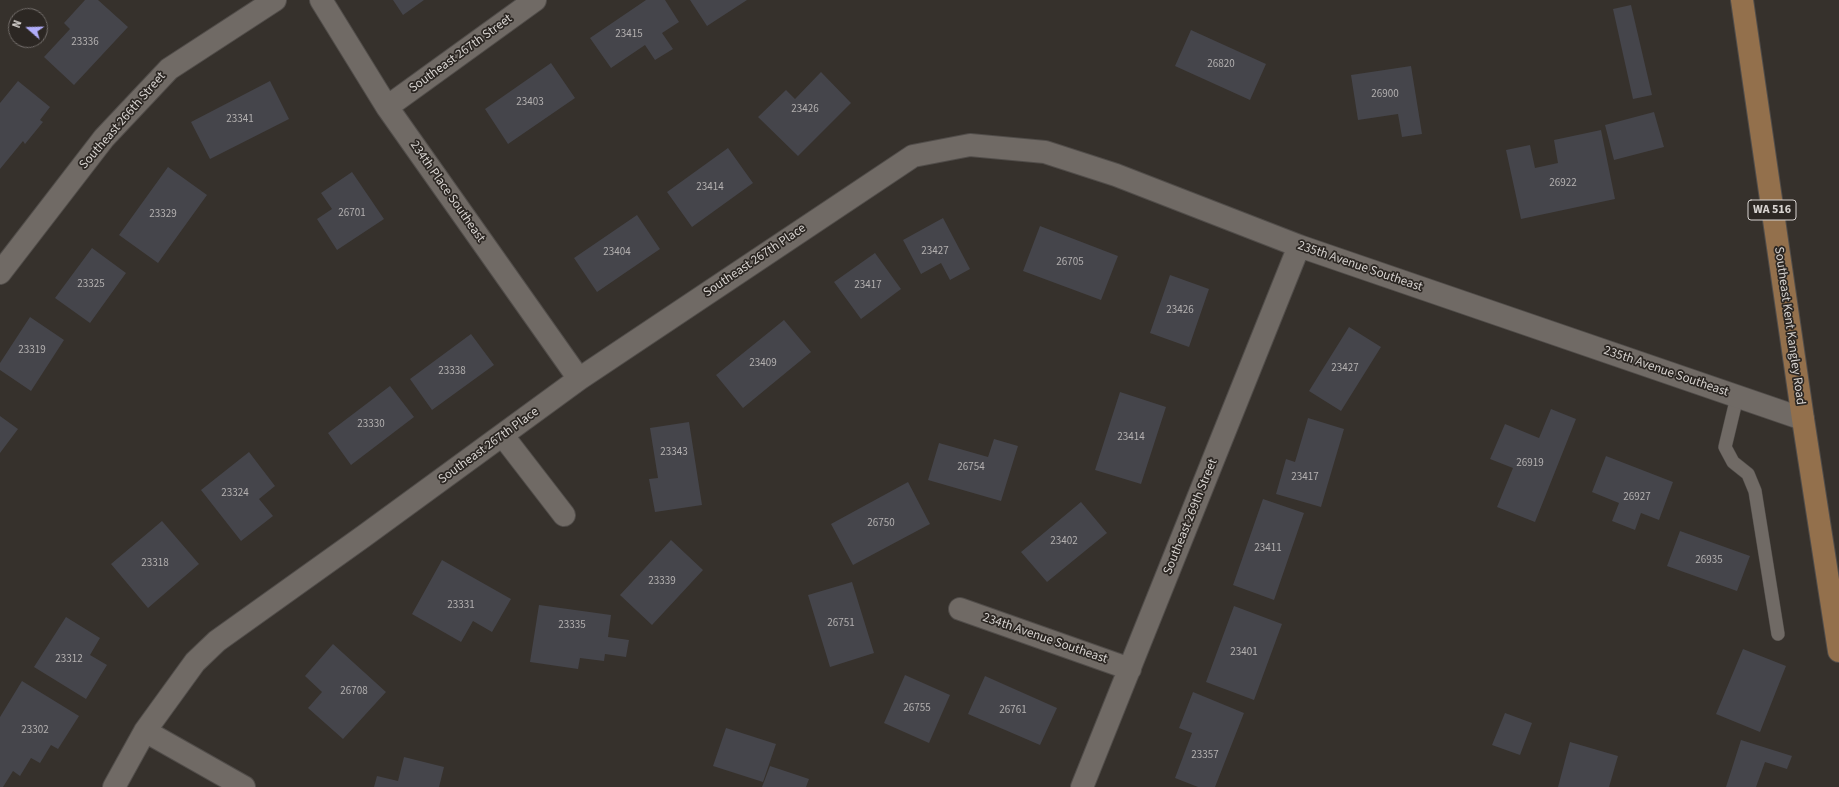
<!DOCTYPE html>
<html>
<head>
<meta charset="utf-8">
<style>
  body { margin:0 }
  #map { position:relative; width:1839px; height:787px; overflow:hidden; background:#36312c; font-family:"Source Sans 3",sans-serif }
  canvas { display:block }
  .north { position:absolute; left:8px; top:8px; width:40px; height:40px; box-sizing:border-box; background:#2c2723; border:1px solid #716c69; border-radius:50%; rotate:290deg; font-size:11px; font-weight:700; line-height:16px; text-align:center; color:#d8d4d1 }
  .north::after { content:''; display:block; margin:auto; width:14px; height:18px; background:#b1adfa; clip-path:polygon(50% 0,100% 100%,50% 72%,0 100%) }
</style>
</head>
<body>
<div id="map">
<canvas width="1839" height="787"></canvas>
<div class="north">N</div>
</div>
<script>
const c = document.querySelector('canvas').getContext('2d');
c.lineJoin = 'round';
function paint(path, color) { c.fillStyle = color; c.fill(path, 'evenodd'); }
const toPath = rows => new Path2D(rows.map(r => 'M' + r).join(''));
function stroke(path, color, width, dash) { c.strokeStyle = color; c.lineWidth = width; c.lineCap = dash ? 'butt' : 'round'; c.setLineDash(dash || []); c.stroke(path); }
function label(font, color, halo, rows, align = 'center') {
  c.font = font + ' "Source Sans 3",sans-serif'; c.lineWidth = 3.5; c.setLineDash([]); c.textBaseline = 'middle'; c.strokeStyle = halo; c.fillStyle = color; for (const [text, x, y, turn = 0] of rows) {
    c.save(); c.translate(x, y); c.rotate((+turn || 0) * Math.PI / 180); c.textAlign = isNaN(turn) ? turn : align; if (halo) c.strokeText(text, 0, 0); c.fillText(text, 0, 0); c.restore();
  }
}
const building = toPath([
  [85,0,98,0,128,27,74,85,44,57,70,29,64,23],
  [393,0,424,0,403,15],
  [646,0,665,0,679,22,662,33,673,49,655,60,645,45,611,68,590,38],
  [690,0,747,0,707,26],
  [1631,5,1652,95,1633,99,1613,9],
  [1191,30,1266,64,1250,100,1175,66],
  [551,63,575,98,508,144,485,109],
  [1411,66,1422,134,1402,137,1398,114,1358,120,1351,75],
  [821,72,851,103,798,156,758,117,786,90,795,99],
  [18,81,50,107,40,120,43,122,25,144,23,141,0,169,0,103],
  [270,81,289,119,210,159,191,122],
  [1654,112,1664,147,1614,160,1605,125],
  [1601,130,1615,199,1521,219,1506,150,1530,145,1535,168,1558,163,1554,140],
  [728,148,753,183,692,227,667,192],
  [168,167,207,195,158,263,119,235],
  [352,172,384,219,337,250,317,219,332,209,321,193],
  [637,215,660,249,597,292,574,258],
  [943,218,970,269,950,280,941,263,921,274,903,240],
  [1040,226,1118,256,1101,300,1023,271],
  [92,248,126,273,90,323,55,298],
  [875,253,901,289,861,319,834,282],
  [1170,275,1209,289,1189,347,1150,333],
  [30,317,64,340,31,391,0,370,0,363],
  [784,320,811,352,743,408,716,375],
  [1349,327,1381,347,1341,411,1309,391],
  [471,334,494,365,432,410,410,379],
  [390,386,414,417,351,465,328,433],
  [1120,392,1166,407,1141,484,1095,470],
  [1551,409,1576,419,1535,522,1497,507,1513,468,1490,459,1505,424,1539,438],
  [0,416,18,429,0,453],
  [1308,418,1344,429,1321,507,1276,494,1286,459,1295,462],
  [689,422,702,505,655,512,649,479,658,478,650,428],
  [994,439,1018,446,1001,501,928,480,939,443,988,457],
  [249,452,275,486,259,499,273,516,241,541,201,490],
  [1606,456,1673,482,1659,520,1641,513,1635,530,1612,521,1619,503,1592,492],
  [908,482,930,524,853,565,831,524],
  [1263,499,1304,513,1274,600,1233,585],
  [1081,502,1107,533,1047,582,1021,552],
  [162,521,199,564,148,608,111,564],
  [1680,531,1750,556,1737,591,1667,566],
  [671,540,703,570,652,625,620,595],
  [442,560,511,599,492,632,473,621,461,642,412,614],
  [852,582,874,653,830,667,808,595],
  [539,605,611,615,608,637,629,640,626,657,605,654,604,661,580,658,578,669,530,662],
  [1234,606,1282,624,1254,700,1206,682],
  [66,617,100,638,90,655,107,665,86,699,34,667],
  [333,644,386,692,343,739,308,708,322,692,305,676],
  [1743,649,1786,666,1760,732,1716,714],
  [905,675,950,695,929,743,884,723],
  [985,676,1057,708,1040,745,968,714],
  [22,681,79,716,58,749,51,745,40,763,31,758,20,776,13,771,3,787,0,787,0,717],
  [1193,692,1244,713,1215,787,1198,787,1175,778,1192,733,1179,728],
  [1505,713,1532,723,1520,755,1492,745],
  [726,728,776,744,763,782,713,766],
  [1741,740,1792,756,1787,769,1765,762,1756,787,1726,787],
  [1570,742,1618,756,1609,787,1558,787],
  [404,757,444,767,439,787,374,787,377,776,398,781],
  [770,766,809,779,806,787,762,787]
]);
const lane = toPath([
  [1737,397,1725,447,1733,462,1748,474,1755,491,1778,634]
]);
const street = toPath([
  [321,0,387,107,579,379],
  [387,107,535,0],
  [0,273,104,138,169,69,275,0],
  [503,436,564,515],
  [960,609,1130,669],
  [145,731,244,787],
  [114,787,145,731,195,662,217,641,364,536,579,379,913,156,970,145,1045,152,1116,175,1299,246,1803,419],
  [1082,787,1299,246]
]);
const primary = toPath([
  [1742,0,1803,419,1839,651]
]);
const numberNames = [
  ["23415",629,35],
  ["23336",85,43],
  ["26820",1221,65],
  ["26900",1385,95],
  ["23403",530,103],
  ["23426",805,110],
  ["23341",240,120],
  ["26922",1563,184],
  ["23414",710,188],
  ["26701",352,214],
  ["23329",163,215],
  ["23427",935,252],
  ["23404",617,253],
  ["26705",1070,263],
  ["23325",91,285],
  ["23417",868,286],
  ["23426",1180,311],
  ["23319",32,351],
  ["23409",763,364],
  ["23427",1345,369],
  ["23338",452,372],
  ["23330",371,425],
  ["23414",1131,438],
  ["23343",674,453],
  ["26919",1530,464],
  ["26754",971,468],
  ["23417",1305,478],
  ["23324",235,494],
  ["26927",1637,498],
  ["26750",881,524],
  ["23402",1064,542],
  ["23411",1268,549],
  ["26935",1709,561],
  ["23318",155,564],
  ["23339",662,582],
  ["23331",461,606],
  ["26751",841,624],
  ["23335",572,626],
  ["23401",1244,653],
  ["23312",69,660],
  ["26708",354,692],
  ["26755",917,709],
  ["26761",1013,711],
  ["23302",35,731],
  ["23357",1205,756]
];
const shields = [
  [1772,210,48]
];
const shieldNames = [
  ["WA 516",1772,210]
];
const streetNames = [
  ["Southeast 267th Street",461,54,-36],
  ["Southeast 266th Street",123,121,-49],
  ["234th Place Southeast",447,192,55],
  ["Southeast 267th Place",755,261,-34],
  ["235th Avenue Southeast",1360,267,19],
  ["Southeast Kent Kangley Road",1789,326,82],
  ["235th Avenue Southeast",1666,372,19],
  ["Southeast 267th Place",489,446,-36],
  ["Southeast 269th Street",1191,517,-68],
  ["234th Avenue Southeast",1045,639,19]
];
paint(building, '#45454b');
stroke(lane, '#514d4a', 14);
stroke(street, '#514d4a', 24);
stroke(primary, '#514d4a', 24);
stroke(lane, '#706a65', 13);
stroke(street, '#706a65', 22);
stroke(primary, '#93704c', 22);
label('11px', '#b3b0b0', null, numberNames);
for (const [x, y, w] of shields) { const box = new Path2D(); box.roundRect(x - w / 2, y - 10, w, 20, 3); c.fillStyle = '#2c2723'; c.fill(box); stroke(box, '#d8d4d1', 1); }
label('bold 12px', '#d8d4d1', null, shieldNames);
label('13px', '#d8d4d1', '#2c2723', streetNames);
</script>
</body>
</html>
